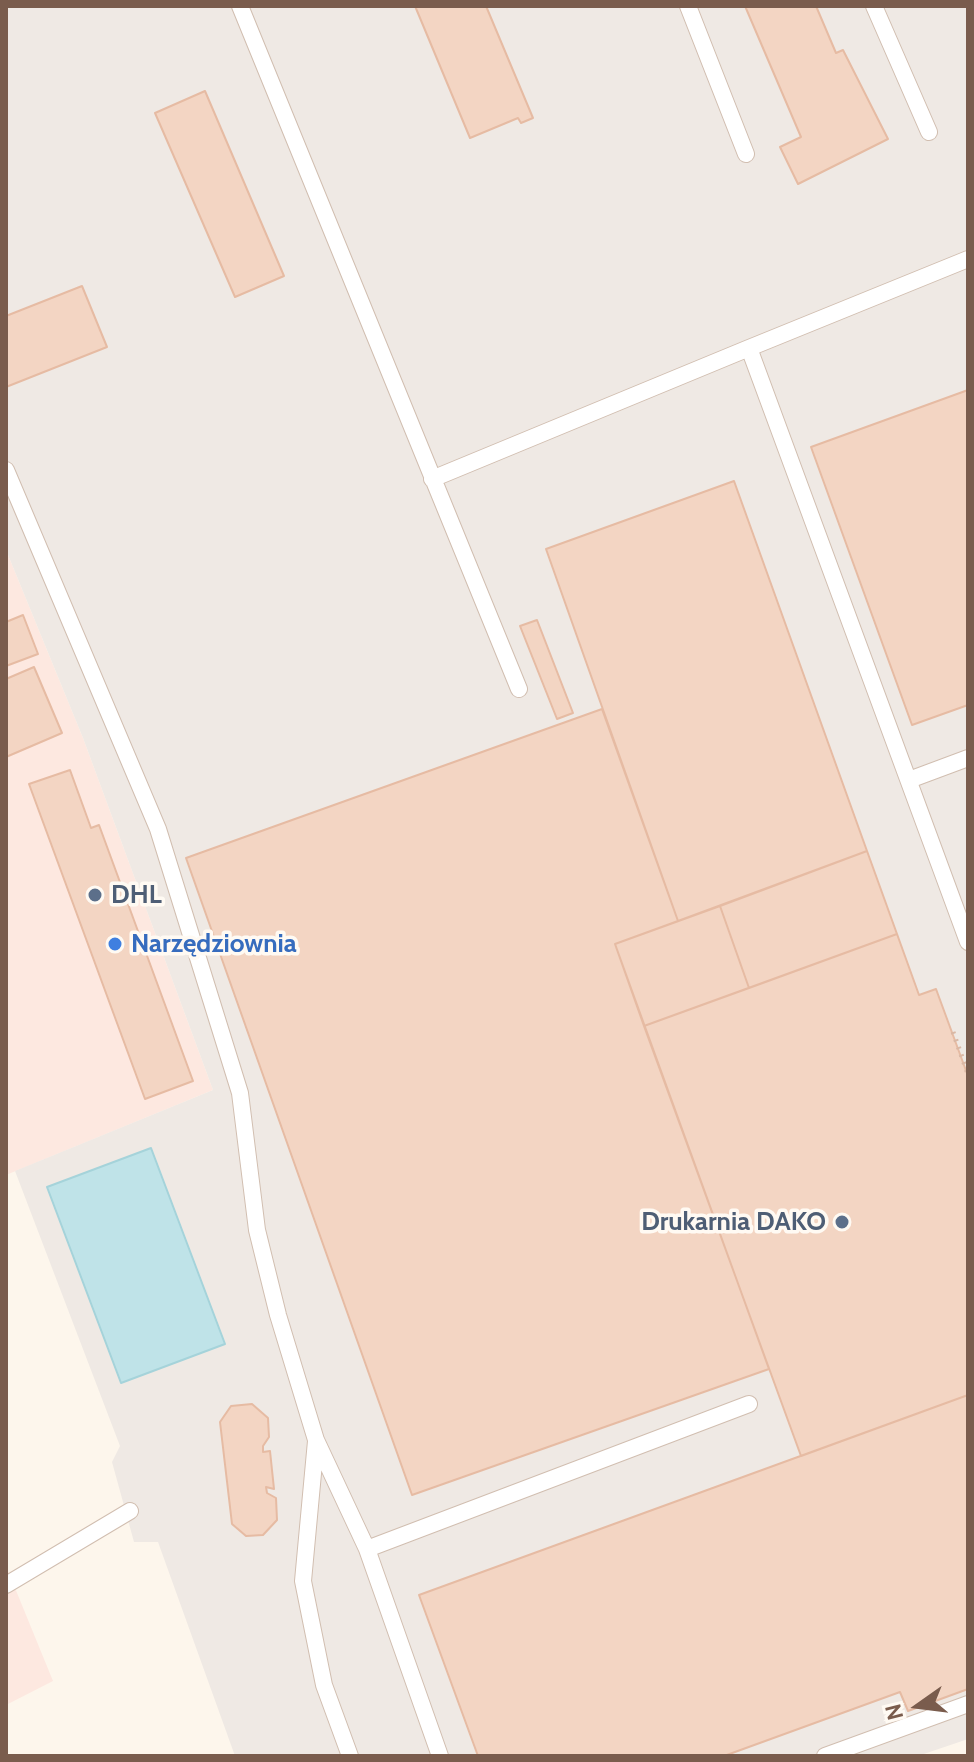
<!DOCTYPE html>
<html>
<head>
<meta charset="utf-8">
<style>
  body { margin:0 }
  #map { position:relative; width:974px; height:1762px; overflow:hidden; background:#fdf6ec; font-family:Cabin,sans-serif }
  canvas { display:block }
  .frame { position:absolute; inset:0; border:8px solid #7a5c4d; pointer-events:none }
  .north { position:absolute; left:878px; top:1666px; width:80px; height:80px; -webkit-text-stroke:6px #fffaf3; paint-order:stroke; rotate:256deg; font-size:22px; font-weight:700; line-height:32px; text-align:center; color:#7a5c4d }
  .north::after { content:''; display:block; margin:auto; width:28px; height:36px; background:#7a5c4d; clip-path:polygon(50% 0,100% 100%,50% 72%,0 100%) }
</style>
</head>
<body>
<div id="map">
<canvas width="974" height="1762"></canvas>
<div class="frame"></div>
<div class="north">N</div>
</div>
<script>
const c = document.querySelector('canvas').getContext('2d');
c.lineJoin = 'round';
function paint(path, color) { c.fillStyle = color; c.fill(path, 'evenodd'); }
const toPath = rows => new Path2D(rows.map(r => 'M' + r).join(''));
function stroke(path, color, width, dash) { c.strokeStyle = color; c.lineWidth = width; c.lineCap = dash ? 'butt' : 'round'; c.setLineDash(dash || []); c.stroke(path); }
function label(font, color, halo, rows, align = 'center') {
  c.font = font + ' Cabin,sans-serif'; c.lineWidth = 7; c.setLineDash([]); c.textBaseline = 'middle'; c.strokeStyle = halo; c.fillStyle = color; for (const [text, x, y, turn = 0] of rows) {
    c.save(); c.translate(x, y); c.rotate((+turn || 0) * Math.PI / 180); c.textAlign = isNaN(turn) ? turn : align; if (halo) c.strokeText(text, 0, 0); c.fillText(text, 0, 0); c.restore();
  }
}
const commercial = toPath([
  [6,550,83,738,213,1090,6,1175],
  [6,1566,53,1681,6,1705]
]);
const industrial = toPath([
  [6,6,968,6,968,1739,918,1756,235,1756,158,1542,134,1542,112,1462,120,1446,15,1171,213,1090,83,738,6,550]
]);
const water = toPath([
  [151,1148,225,1344,121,1383,47,1187,151,1148]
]);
const building = toPath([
  [415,6,486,6,533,118,521,123,518,118,470,138,415,6],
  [745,6,816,6,836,53,843,50,888,139,798,184,780,147,801,137,745,6],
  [205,91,284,276,235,297,155,113,205,91],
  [82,286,107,347,6,387,6,316,82,286],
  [968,390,968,705,912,725,811,447,968,390],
  [734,481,867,851,678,921,546,549,734,481],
  [23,615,38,654,6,666,6,622,23,615],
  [537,620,573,713,557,719,520,626,537,620],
  [34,667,62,733,6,757,6,679,34,667],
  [602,709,678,921,615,944,769,1369,412,1495,186,858,602,709],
  [70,770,91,828,99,825,193,1081,145,1099,29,784,70,770],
  [867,851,897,934,749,988,720,906,867,851],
  [720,906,749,988,644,1026,615,944,720,906],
  [897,934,919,995,936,989,968,1076,968,1395,801,1456,644,1026,897,934],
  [968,1395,968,1689,908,1711,900,1692,724,1756,478,1756,419,1595,968,1395],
  [252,1404,268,1418,269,1437,263,1446,263,1452,270,1451,274,1489,266,1487,267,1493,276,1498,277,1520,263,1535,246,1536,232,1524,220,1422,231,1406,252,1404]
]);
const path = toPath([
  [953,1032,968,1074]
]);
const service = toPath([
  [240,6,519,689],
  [688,6,746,154],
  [874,6,929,132],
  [749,348,968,259],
  [6,470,158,829,240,1093,257,1230,278,1315,316,1440,367,1549,440,1756],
  [432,479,749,348,968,942],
  [909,780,968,758],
  [316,1441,303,1581,324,1685,350,1756],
  [367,1549,749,1404],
  [6,1585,130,1511],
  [825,1756,968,1704]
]);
const markers = [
  [95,895,8,"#5c6f8a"],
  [115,944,8,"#3f7fe0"],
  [842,1222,8,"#5c6f8a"]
];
const serviceNames = [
  ["DHL",111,895],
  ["Drukarnia DAKO",826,1222,"right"]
];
const shopNames = [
  ["Narzędziownia",131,944]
];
paint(commercial, '#fde8e0');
paint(industrial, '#efe9e4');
paint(water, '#bfe3e8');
stroke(water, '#a5d3da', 2);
paint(building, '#f3d5c3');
stroke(building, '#e6bba3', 2);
stroke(service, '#d1beb0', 18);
stroke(path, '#d9b8a5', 5, [2, 6]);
stroke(service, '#fff', 16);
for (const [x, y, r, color] of markers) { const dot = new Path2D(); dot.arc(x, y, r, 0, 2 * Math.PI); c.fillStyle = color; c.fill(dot); stroke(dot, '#fffaf3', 3); }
label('bold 26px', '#4e5e75', '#fffaf3', serviceNames, 'left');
label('bold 26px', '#366cbe', '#fffaf3', shopNames, 'left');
</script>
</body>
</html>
